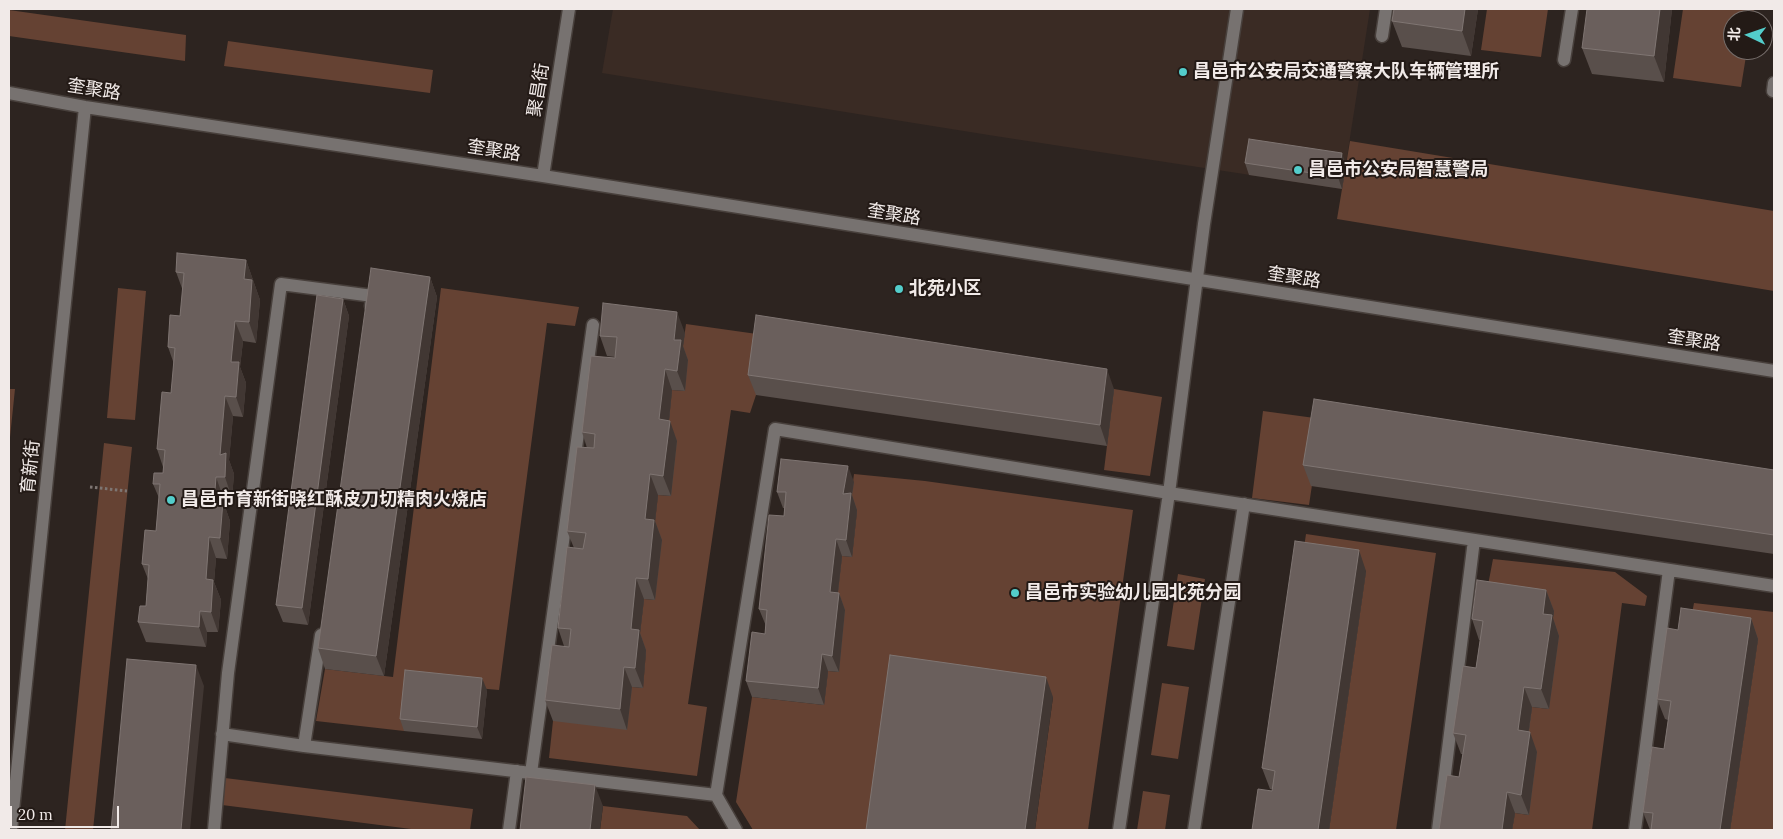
<!DOCTYPE html>
<html>
<head>
<meta charset="utf-8">
<style>
  body { margin:0 }
  #map { position:relative; width:1783px; height:839px; overflow:hidden; background:#2d2420; font-family:Lora,"Noto Sans SC",serif }
  canvas { display:block }
  .frame { position:absolute; inset:0; border:10px solid #f1eae8; pointer-events:none }
  .north { position:absolute; left:1723px; top:10px; width:50px; height:50px; box-sizing:border-box; background:#231a16; border:1px solid #756d6a; border-radius:50%; rotate:273deg; font-size:14px; font-weight:700; line-height:20px; text-align:center; color:#f1eae8 }
  .north::after { content:''; display:block; margin:auto; width:18px; height:22px; background:#53cdcb; clip-path:polygon(50% 0,100% 100%,50% 72%,0 100%) }
  .scale { position:absolute; left:10px; top:806px; width:109px; height:22px; box-sizing:border-box; border:2px solid #f1eae8; border-top:0; padding-left:6px; font-size:15px; line-height:18px; white-space:nowrap; color:#f1eae8; -webkit-text-stroke:4px #231a16; paint-order:stroke }
</style>
</head>
<body>
<div id="map">
<canvas width="1783" height="839"></canvas>
<div class="frame"></div>
<div class="north">北</div>
<div class="scale">20 m</div>
</div>
<script>
const c = document.querySelector('canvas').getContext('2d');
c.lineJoin = 'round';
function paint(path, color) { c.fillStyle = color; c.fill(path, 'evenodd'); }
const toPath = rows => new Path2D(rows.map(r => 'M' + r).join(''));
function stroke(path, color, width, dash) { c.strokeStyle = color; c.lineWidth = width; c.lineCap = dash ? 'butt' : 'round'; c.setLineDash(dash || []); c.stroke(path); }
function label(font, color, halo, rows, align = 'center') {
  c.font = font + ' Lora,"Noto Sans SC",serif'; c.lineWidth = 4; c.setLineDash([]); c.textBaseline = 'middle'; c.strokeStyle = halo; c.fillStyle = color; for (const [text, x, y, turn = 0] of rows) {
    c.save(); c.translate(x, y); c.rotate((+turn || 0) * Math.PI / 180); c.textAlign = isNaN(turn) ? turn : align; if (halo) c.strokeText(text, 0, 0); c.fillText(text, 0, 0); c.restore();
  }
}
const built = toPath([
  [613,9,1370,9,1342,189,995,136,602,73]
]);
const green = toPath([
  [1487,9,1548,9,1541,57,1481,50],
  [1683,9,1754,9,1752,20,1733,20,1733,50,1747,50,1741,87,1673,78],
  [9,10,186,35,185,61,9,36],
  [228,41,433,70,430,93,224,66],
  [1350,141,1774,211,1774,291,1337,219],
  [118,288,146,291,135,420,107,418],
  [441,288,579,307,575,326,547,323,499,690,409,682,404,731,316,721,325,669,393,677],
  [686,324,764,335,756,395,750,413,731,410,688,704,707,707,697,776,549,758,553,721,632,687,643,688,646,651,638,650,644,599,655,600,653,539,658,495,671,496,667,440,672,390,685,391,681,360],
  [9,389,15,389,9,447],
  [1114,389,1162,397,1150,476,1104,470],
  [1263,411,1322,419,1309,505,1252,498],
  [104,443,132,447,93,830,65,830],
  [854,474,925,481,1133,510,1088,830,1035,830,1053,697,876,830,753,830,736,802,752,697,824,705,828,671,839,672,836,609,842,556,852,557,857,511,849,511],
  [1306,534,1436,553,1396,830,1329,830,1366,571,1302,561],
  [1493,559,1615,572,1647,596,1645,606,1622,603,1592,830,1512,830,1515,813,1529,815,1526,751,1532,707,1549,709,1550,635,1554,611,1485,601],
  [1178,574,1205,579,1194,650,1167,646],
  [1694,603,1774,612,1774,830,1730,830,1758,639,1689,629],
  [1162,683,1189,687,1178,759,1151,755],
  [225,778,473,809,470,830,419,830,222,805],
  [1143,791,1170,795,1165,830,1137,830],
  [603,806,687,816,700,830,600,830]
]);
const path = toPath([
  [90,487,127,491]
]);
const minor = toPath([
  [1382,36,1386,9],
  [1564,60,1572,9],
  [1773,91,1774,83],
  [9,93,85,107,543,176,1774,371],
  [543,176,569,9],
  [222,734,304,746,716,795,736,830],
  [304,746,321,635],
  [531,773,593,325],
  [716,795,775,429,1169,493,1774,586],
  [11,830,85,107],
  [214,830,228,673,281,284,373,296,371,306],
  [509,830,517,771],
  [1119,830,1169,493,1204,224,1237,9],
  [1194,830,1244,504],
  [1438,830,1474,540],
  [1635,830,1669,570]
]);
const wall = toPath([
  [1394,9,1478,9,1471,56,1402,47,1392,21],
  [1598,9,1672,9,1664,82,1592,74,1582,48],
  [1245,163,1346,165,1342,189,1249,175],
  [246,260,260,300,256,343,243,341,240,367,246,383,243,417,233,416,229,460,234,474,232,498,223,497,223,501,230,521,227,559,216,558,214,582,221,600,218,632,207,632,206,647,146,642,138,622,146,606,148,579,142,564,156,531,159,498,153,484,163,473,163,467,157,449,171,393,174,364,168,347,180,316,183,291,176,272],
  [430,277,437,297,384,676,325,669,318,648],
  [343,299,349,316,308,625,283,622,276,605],
  [685,333,683,346,688,360,685,391,672,390,669,421,677,441,671,496,658,495,655,521,662,540,655,600,644,599,640,633,646,650,643,688,632,687,627,730,553,721,545,700,564,646,558,628,574,548,567,531,587,448,582,432,615,358,615,357,607,356,600,336],
  [748,375,1114,389,1107,446,756,395],
  [1303,465,1774,470,1774,554,1311,486],
  [854,482,852,495,857,510,852,557,842,556,838,593,839,593,845,610,839,672,828,671,824,705,752,697,746,681,765,634,766,626,759,609,784,516,784,508,783,508,777,492],
  [1366,571,1329,830,1252,830,1272,791,1273,789,1270,789,1262,768],
  [1546,590,1554,611,1553,618,1559,636,1549,709,1532,707,1529,732,1537,752,1529,815,1515,813,1512,830,1439,830,1459,777,1463,754,1461,754,1453,733,1476,668,1480,640,1479,640,1472,619],
  [1751,618,1758,639,1730,830,1650,830,1643,812,1664,749,1668,720,1665,719,1657,699,1678,630],
  [487,690,482,739,404,731,400,719]
]);
const shadedWall = toPath([
  [1465,9,1478,9,1471,56,1462,31],
  [1660,9,1672,9,1664,82,1654,56],
  [1342,153,1346,165,1342,189,1338,177],
  [246,260,260,300,256,343,249,322,244,279],
  [430,277,437,297,384,676,376,656],
  [343,299,349,316,308,625,302,608],
  [677,312,685,333,683,346,688,360,685,391,677,371,674,340],
  [235,321,243,341,240,367,246,383,243,417,236,397,231,362],
  [665,369,672,390,667,440,659,419],
  [1107,369,1114,389,1107,446,1100,425],
  [225,396,233,416,229,460,234,474,232,498,225,477,220,455],
  [670,421,677,441,671,496,663,476],
  [848,466,854,482,852,495,857,510,852,557,846,540,843,494],
  [650,474,658,495,655,521,662,540,655,600,648,579,645,519],
  [216,477,223,497,223,501,230,521,227,559,220,538,214,503],
  [209,537,216,558,214,582,221,600,218,632,211,612,206,579],
  [836,539,842,556,836,609,830,592],
  [1359,550,1366,571,1329,830,1318,830],
  [636,578,644,599,640,633,646,650,643,688,635,668,631,629],
  [1546,590,1554,611,1553,618,1559,636,1549,709,1541,689,1543,614],
  [839,593,845,610,839,672,832,656],
  [200,611,207,632,206,647,199,627],
  [1751,618,1758,639,1730,830,1720,830],
  [822,654,828,671,824,705,818,688],
  [196,665,204,686,190,830,181,830],
  [624,667,632,687,627,730,620,709],
  [1046,677,1053,697,1035,830,1025,830],
  [482,678,487,690,482,739,477,727],
  [1524,687,1532,707,1526,751,1518,730],
  [1530,732,1537,752,1529,815,1521,795],
  [595,785,603,806,600,830,590,830],
  [1507,792,1515,813,1512,830,1502,830]
]);
const building = toPath([
  [1394,9,1465,9,1462,31,1392,21,1394,9],
  [1587,9,1660,9,1654,56,1582,48,1587,9],
  [1249,139,1342,153,1338,177,1245,163,1249,139],
  [177,253,246,260,244,279,252,280,249,322,235,321,231,362,239,362,236,397,225,396,220,455,226,453,225,477,216,477,214,503,223,501,220,538,209,537,206,579,213,580,211,612,200,611,199,627,138,622,140,606,146,606,149,565,142,564,145,530,156,531,160,484,153,484,154,473,163,473,165,450,157,449,162,392,171,393,175,348,168,347,170,315,180,316,184,273,176,272,177,253],
  [371,268,430,277,376,656,318,648,371,268],
  [317,295,343,299,302,608,276,605,317,295],
  [603,303,677,312,674,340,681,340,677,371,665,369,659,419,670,421,663,476,650,474,645,519,654,520,648,579,636,578,631,629,639,630,635,668,624,667,620,709,545,700,552,645,569,647,571,629,558,628,567,547,583,549,586,533,567,531,577,447,594,448,595,434,582,432,591,356,615,358,617,337,600,336,603,303],
  [756,315,1107,369,1100,425,748,375,756,315],
  [1314,399,1774,470,1774,535,1303,465,1314,399],
  [781,459,848,466,843,494,851,493,846,540,836,539,830,592,839,593,832,656,822,654,818,688,746,681,752,632,765,634,767,610,759,609,769,515,784,516,786,492,777,492,781,459],
  [1295,541,1359,550,1318,830,1252,830,1258,789,1272,791,1275,771,1262,768,1295,541],
  [1477,580,1546,590,1543,614,1552,615,1541,689,1524,687,1518,730,1530,732,1521,795,1507,792,1502,830,1439,830,1447,775,1459,777,1466,735,1453,733,1463,666,1476,668,1483,621,1472,619,1477,580],
  [1681,608,1751,618,1720,830,1651,830,1653,813,1643,812,1652,747,1664,749,1671,701,1657,699,1667,628,1678,630,1681,608],
  [890,655,1046,677,1025,830,866,830,890,655],
  [127,659,196,665,181,830,111,830,127,659],
  [405,670,482,678,477,727,400,719,405,670],
  [526,777,595,785,590,830,520,830,526,777]
]);
const markers = [
  [1183,72,5,"#53cdcb"],
  [1298,170,5,"#53cdcb"],
  [899,289,5,"#53cdcb"],
  [171,500,5,"#53cdcb"],
  [1015,593,5,"#53cdcb"]
];
const poiNames = [
  ["昌邑市公安局交通警察大队车辆管理所",1193,72],
  ["昌邑市公安局智慧警局",1308,170],
  ["北苑小区",909,289],
  ["昌邑市育新街晓红酥皮刀切精肉火烧店",181,500],
  ["昌邑市实验幼儿园北苑分园",1025,593]
];
const streetNames = [
  ["奎聚路",94,90,9],
  ["聚昌街",539,90,-81],
  ["奎聚路",494,151,9],
  ["奎聚路",894,215,9],
  ["奎聚路",1294,278,9],
  ["奎聚路",1694,341,9],
  ["育新街",31,467,-84]
];
paint(built, '#3a2b24');
paint(green, '#654233');
stroke(minor, '#48403c', 15);
stroke(path, '#7e7673', 3, [2.5, 2.5]);
stroke(minor, '#777270', 12);
paint(wall, '#594f4b');
paint(shadedWall, '#413733');
paint(building, '#6a5f5c');
stroke(building, '#7f7572', 1);
for (const [x, y, r, color] of markers) { const dot = new Path2D(); dot.arc(x, y, r, 0, 2 * Math.PI); c.fillStyle = color; c.fill(dot); stroke(dot, '#231a16', 2); }
label('bold 18px', '#f1eae8', '#231a16', poiNames, 'left');
label('18px', '#f1eae8', '#231a16', streetNames);
</script>
</body>
</html>
